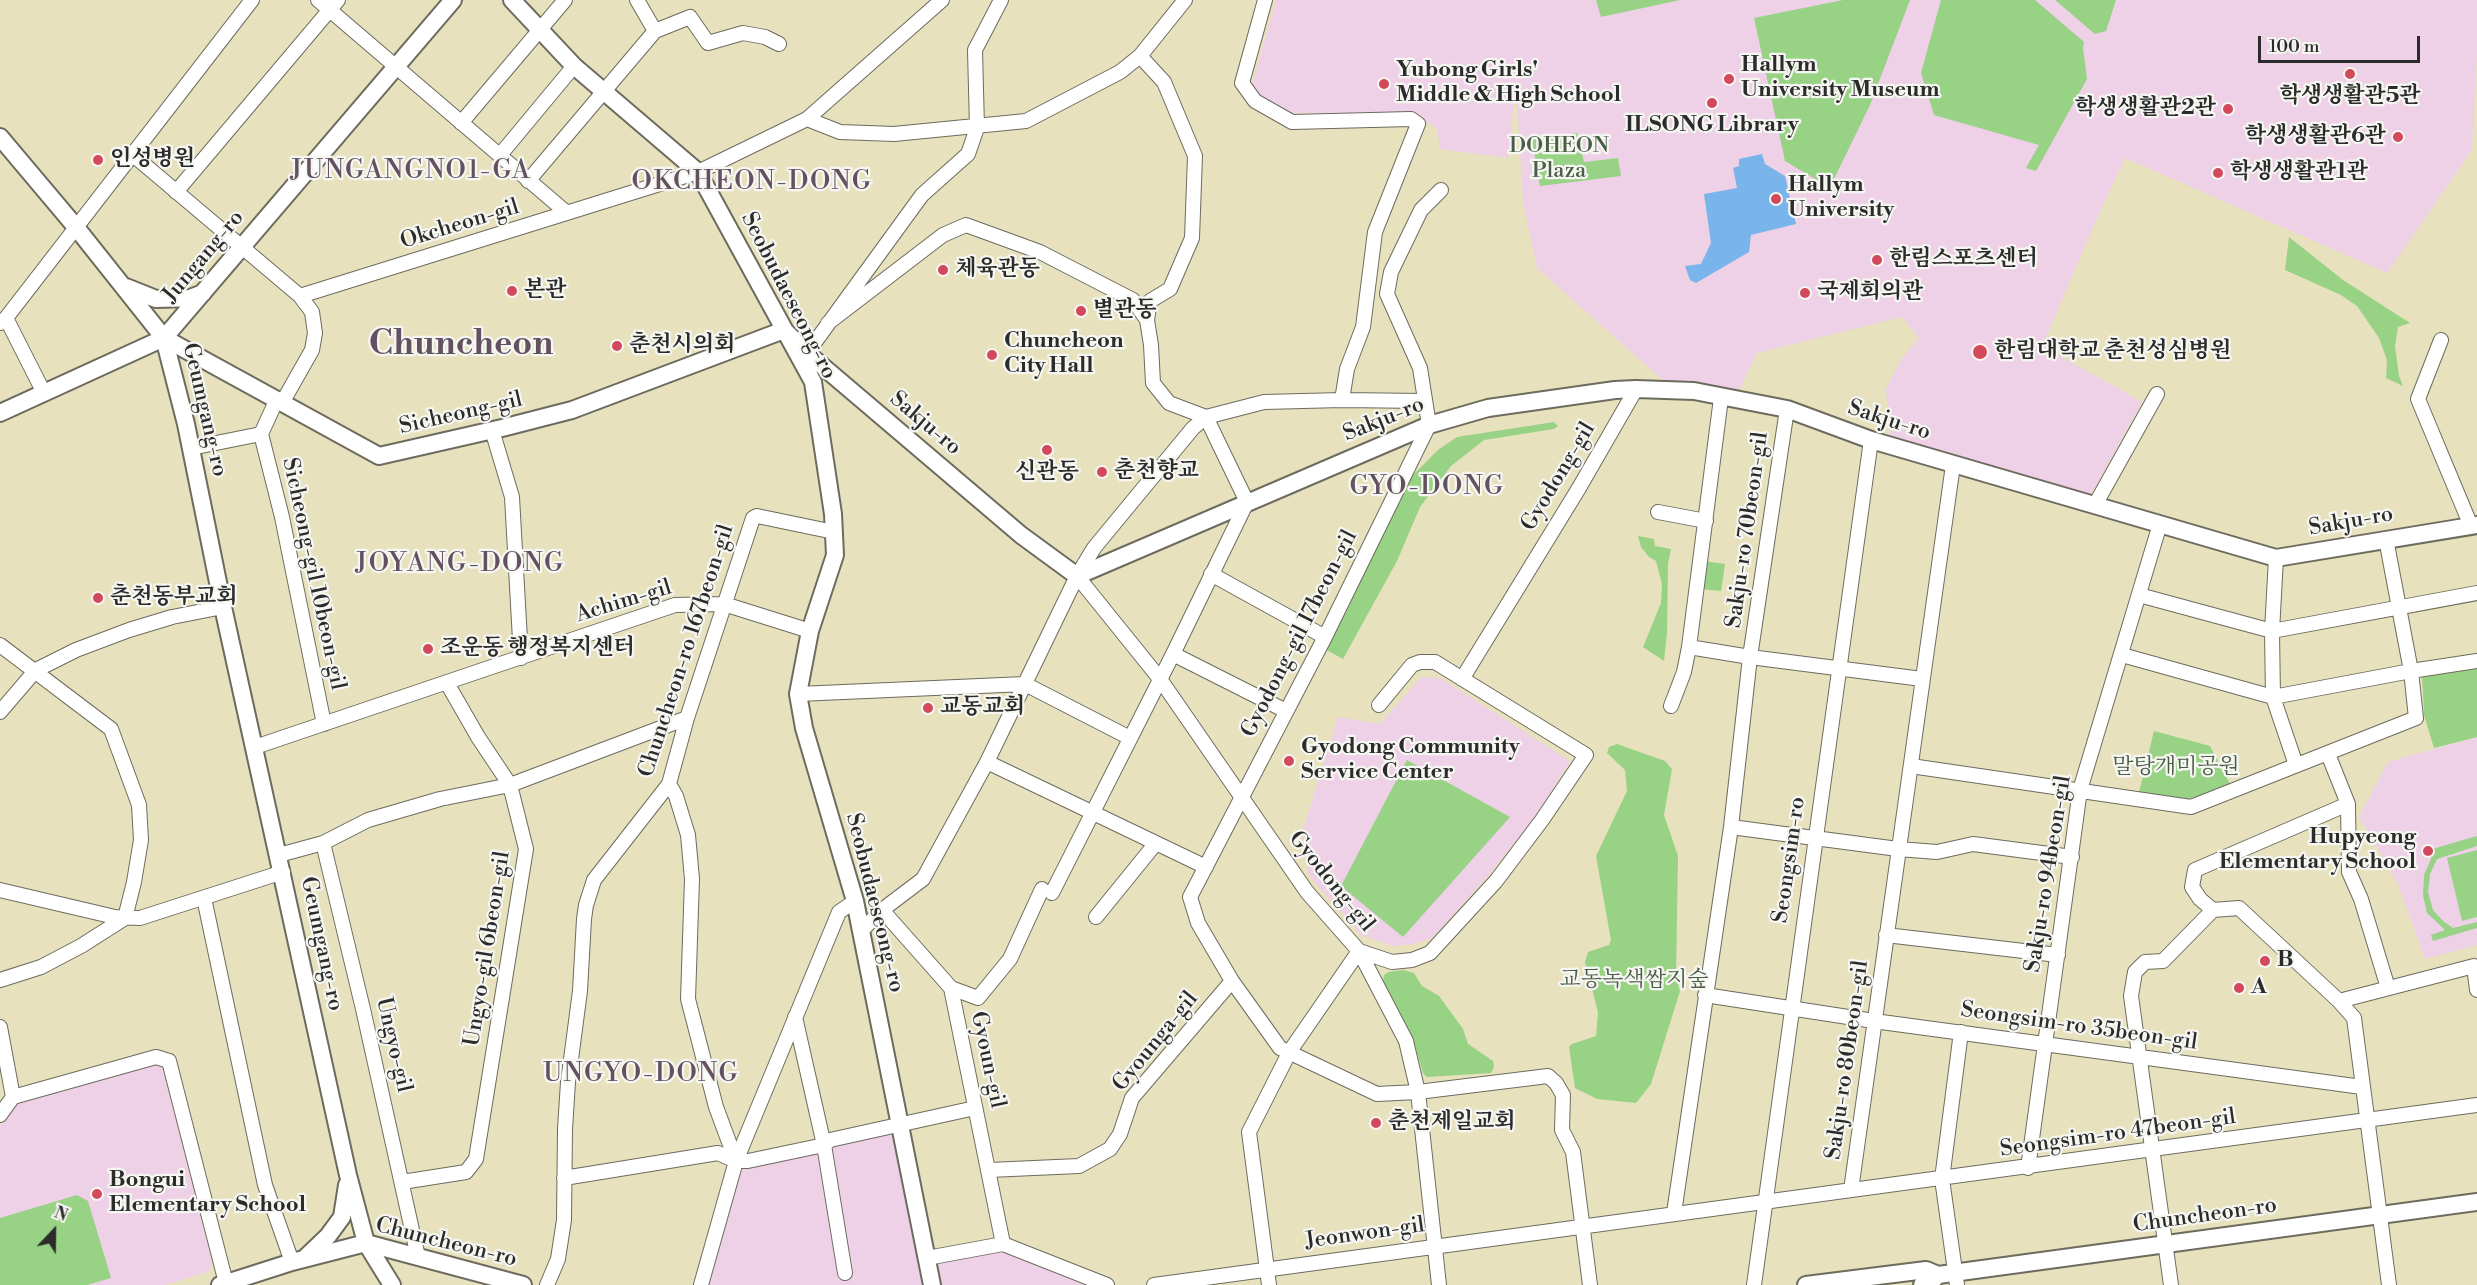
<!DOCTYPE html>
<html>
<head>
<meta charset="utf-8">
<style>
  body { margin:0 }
  #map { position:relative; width:2477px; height:1285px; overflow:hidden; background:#e8e1bd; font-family:"Libre Bodoni",serif }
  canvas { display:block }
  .north { position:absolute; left:24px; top:1201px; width:60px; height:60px; -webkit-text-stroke:4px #f6f6f2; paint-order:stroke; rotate:22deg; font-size:16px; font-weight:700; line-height:24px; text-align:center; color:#2b2b2b }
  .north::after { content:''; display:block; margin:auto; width:21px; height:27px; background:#2b2b2b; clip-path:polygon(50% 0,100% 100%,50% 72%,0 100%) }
  .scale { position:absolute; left:2258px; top:36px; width:162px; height:27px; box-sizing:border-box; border:3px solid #2b2b2b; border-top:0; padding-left:8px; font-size:18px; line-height:21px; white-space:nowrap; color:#2b2b2b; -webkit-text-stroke:4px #f6f6f2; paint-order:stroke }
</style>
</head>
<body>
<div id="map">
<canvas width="2477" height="1285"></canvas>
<div class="north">N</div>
<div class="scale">100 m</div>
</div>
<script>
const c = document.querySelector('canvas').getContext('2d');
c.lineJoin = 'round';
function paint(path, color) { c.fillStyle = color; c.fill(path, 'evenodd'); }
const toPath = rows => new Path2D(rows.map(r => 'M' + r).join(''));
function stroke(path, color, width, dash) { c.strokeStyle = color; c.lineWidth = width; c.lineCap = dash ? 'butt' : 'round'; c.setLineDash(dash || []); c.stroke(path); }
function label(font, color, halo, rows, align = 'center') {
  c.font = font + ' "Libre Bodoni","Noto Serif KR",serif'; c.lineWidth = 4.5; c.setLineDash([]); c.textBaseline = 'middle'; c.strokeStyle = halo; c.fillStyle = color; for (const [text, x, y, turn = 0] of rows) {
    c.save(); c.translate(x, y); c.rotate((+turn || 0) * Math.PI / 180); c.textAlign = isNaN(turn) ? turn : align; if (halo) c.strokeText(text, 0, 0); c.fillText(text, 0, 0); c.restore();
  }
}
const built = toPath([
  [1276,0,2477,0,2477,53,2472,150,2387,273,2125,158,2102,207,2042,346,2142,402,2088,500,1957,455,1890,440,1886,389,1902,358,1919,338,1902,317,1757,353,1734,400,1674,390,1537,268,1523,202,1516,82,1508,158,1440,149,1437,128,1411,114,1286,113,1250,92],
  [1421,677,1440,678,1570,761,1535,817,1487,877,1432,938,1414,944,1394,946,1361,935,1309,876,1302,833,1338,717,1380,724],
  [2477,737,2477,945,2425,959,2398,884,2359,817,2388,762],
  [155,1063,163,1070,212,1262,210,1271,166,1285,0,1285,0,1126,20,1101],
  [895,1130,924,1263,1003,1248,1099,1285,706,1285,740,1164]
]);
const green = toPath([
  [1596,0,1680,0,1601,17],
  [1843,0,1910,0,1870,105,1832,183,1827,186,1785,161,1754,18],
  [1941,0,2035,0,2084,42,2083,48,2087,79,2036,171,2026,168,2039,145,1934,115,1921,73],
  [2055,0,2116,0,2106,31,2095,34],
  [1577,133,1584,162,1618,158,1621,176,1540,186,1532,140],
  [2289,237,2343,280,2410,323,2398,327,2395,346,2399,376,2403,386,2386,378,2387,360,2379,338,2357,306,2341,295,2285,270],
  [1554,422,1558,426,1554,429,1484,440,1451,466,1420,507,1397,561,1343,659,1323,648,1410,478,1438,450,1457,437],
  [1638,536,1654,539,1655,546,1671,549,1668,564,1667,633,1664,661,1643,647,1661,603,1662,584,1656,561,1649,557,1641,547],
  [1704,561,1725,564,1721,591,1701,589],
  [2477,666,2477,737,2434,748,2424,715,2422,675],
  [2154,731,2210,746,2231,786,2188,799,2139,792],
  [1617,744,1665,761,1672,769,1664,815,1678,856,1676,977,1680,991,1651,1084,1636,1103,1597,1099,1575,1088,1569,1047,1572,1044,1596,1036,1598,1012,1585,962,1588,952,1609,945,1611,940,1596,856,1627,791,1625,770,1607,753,1609,747],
  [1407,760,1510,817,1403,937,1341,886],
  [2477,836,2477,846,2437,859,2430,874,2428,892,2433,910,2443,921,2453,928,2477,922,2477,928,2433,941,2431,935,2445,930,2427,913,2423,895,2424,875,2431,859,2429,850],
  [2477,850,2477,917,2462,921,2447,858],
  [1404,970,1414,973,1422,986,1439,996,1463,1029,1468,1044,1493,1061,1494,1067,1491,1073,1427,1077,1423,1073,1413,1040,1383,982,1384,975,1388,972],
  [77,1195,88,1201,111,1278,87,1285,0,1285,0,1218]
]);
const water = toPath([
  [1762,154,1765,164,1785,176,1796,224,1751,235,1749,252,1696,283,1690,280,1685,266,1701,264,1711,243,1704,194,1737,188,1733,168,1739,166,1739,159]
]);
const minor = toPath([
  [318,0,567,213],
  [1265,0,1242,83,1255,101,1292,122,1411,119,1418,124,1375,232,1363,327,1347,369,1342,400],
  [655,31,690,17,708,43,743,33,765,37,779,44],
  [1140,56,1164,82,1195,156,1192,238,1170,289,1150,301,1147,320],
  [807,119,840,132,894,134,1026,121,1120,72,1140,56,1185,0],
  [461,123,565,0],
  [133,155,300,296],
  [500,155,574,66],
  [528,181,655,31,637,0],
  [1441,190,1421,210,1391,272,1387,294,1420,368,1429,425,1325,637,1190,897,1198,923,1232,981,1280,1048,1377,1094,1418,1092,1548,1076,1556,1083,1563,1095,1562,1130,1573,1152,1590,1285],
  [176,192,338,0],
  [6,318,44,393],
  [0,323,6,318,252,0],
  [828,323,943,235,966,225,1040,252,1133,300,1147,320,1151,345,1153,383,1169,403,1206,417,1247,502,1173,654,1052,893],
  [2441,340,2418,399,2471,526],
  [807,353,922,195,968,154,977,128,975,50,1001,0],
  [1721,398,1689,647,1750,657,1922,679],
  [277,399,261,434,282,517,324,724],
  [282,403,312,350,315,333,312,312,300,296,698,172,807,119,942,0],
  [492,430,512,497,521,658],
  [191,448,261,434],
  [2095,505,2157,394],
  [1658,512,1706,521],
  [2276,558,2272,631,2273,697,2296,765],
  [1211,574,1325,637],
  [1077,576,1160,679,1307,892,1359,951,1392,962,1412,960,1430,953,1496,881,1542,820,1586,755,1435,662,1420,662,1412,665,1379,705],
  [2139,595,2272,631,2477,593],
  [0,645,111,729,139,805,141,840,134,882,125,918,81,946,41,967,0,980],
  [1173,654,1286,711],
  [2122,655,2273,697,2411,671,2477,661],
  [1462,679,1579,488,1636,389],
  [798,694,1025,684,1130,738],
  [1671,706,1684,672,1689,647],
  [0,712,36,670,76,650,129,630,172,617,223,607],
  [255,747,675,605,724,604,810,631],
  [2328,754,2348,804,2349,872,2361,899,2388,988],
  [987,762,1206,867],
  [1911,766,2191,807,2416,718,2411,671,2386,539],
  [669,784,676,796,688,835,692,879,688,999,716,1107,736,1161],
  [1731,827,1898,849,1937,852,1973,844,2072,857],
  [323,843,363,1009,418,1257],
  [279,855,323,843,368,820,440,799,510,785,687,718],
  [0,890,115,917,140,918,283,872],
  [204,898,265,1185,292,1262],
  [882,910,951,988,1003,1244],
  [2213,910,2239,908,2339,1001,2354,1018,2389,1285],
  [2213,910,2200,899,2192,887,2195,870,2348,804],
  [1096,917,1156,843],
  [861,931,882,910,923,879,987,762,1077,576,1094,548,1193,428,1206,417,1264,402,1342,400,1424,401],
  [1886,935,2058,955],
  [951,988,978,998,1010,959,1042,889],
  [1705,995,1874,1021,2362,1087],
  [2339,1001,2474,966,2477,990],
  [795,1017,824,1145,845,1273],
  [0,1027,13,1097,0,1115],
  [13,1097,156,1057,169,1061,226,1283],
  [2028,1168,2080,790,2160,524],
  [989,1170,1079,1166,1110,1149,1120,1134,1132,1098,1232,981],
  [564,1178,718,1153,736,1161,748,1161,824,1145,830,1140,975,1108],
  [402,1182,466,1172,476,1159,526,849,510,785,478,737,447,683],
  [1851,1190,1953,465],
  [1674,1213,1731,827,1750,657,1787,409],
  [927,1258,1003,1244,1107,1285],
  [547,1285,558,1259,564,1220,565,1129,568,1082,580,991,584,919,586,905,594,880,669,784,687,718,753,518,757,516,834,532],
  [701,1285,736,1161,839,912,855,901],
  [1154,1285,2477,1105],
  [1269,1285,1249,1132,1290,1051,1359,951,1406,1041,1418,1092,1439,1285],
  [1754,1285,1871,440],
  [1957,1285,1942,1179,1961,1032],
  [2171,1285,2131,996,2135,972,2145,962,2163,961,2213,910]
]);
const tertiary = toPath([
  [512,0,574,66,698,172,813,382,833,514,835,555,810,631,798,694,804,728,855,901,932,1285],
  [0,137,75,226,164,338,186,424,223,607,348,1175,366,1243,392,1285],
  [126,287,156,299,190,298,203,293],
  [164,338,379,456,502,428,572,410,784,330,807,353,1021,535,1077,576,1429,425,1488,408,1615,390,1636,389,1694,391,1787,409,1871,440,2276,558,2477,525],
  [0,413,164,338,453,0],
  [305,1258,328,1236,342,1217,347,1185],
  [220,1285,292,1262,366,1243,523,1285],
  [1806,1285,1926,1270,1938,1275,2477,1202],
  [1922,1285,1929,1284,1938,1275]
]);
const markers = [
  [2350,74,6,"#d1495b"],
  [1729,79,6,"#d1495b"],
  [1384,84,6,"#d1495b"],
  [1712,103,6,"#d1495b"],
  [2228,109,6,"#d1495b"],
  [2398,137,6,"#d1495b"],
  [98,160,6,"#d1495b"],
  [2218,173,6,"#d1495b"],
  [1776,199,6,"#d1495b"],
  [1877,260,6,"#d1495b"],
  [943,270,6,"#d1495b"],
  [512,291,6,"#d1495b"],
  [1805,293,6,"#d1495b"],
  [1081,311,6,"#d1495b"],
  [617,346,6,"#d1495b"],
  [1980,352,8,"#d1495b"],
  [992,355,6,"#d1495b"],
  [1047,450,6,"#d1495b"],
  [1102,472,6,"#d1495b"],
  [98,598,6,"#d1495b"],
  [428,649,6,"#d1495b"],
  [928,708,6,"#d1495b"],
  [1289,761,6,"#d1495b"],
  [2428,851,6,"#d1495b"],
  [2265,961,6,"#d1495b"],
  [2239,988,6,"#d1495b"],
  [1376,1123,6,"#d1495b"],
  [97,1194,6,"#d1495b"]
];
const poiNames = [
  ["Hallym",1741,66],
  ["University Museum",1741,91],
  ["Yubong Girls'",1396,71],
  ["Middle & High School",1396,96],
  ["학생생활관5관",2350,97,"center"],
  ["학생생활관2관",2216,109,"right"],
  ["ILSONG Library",1712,126,"center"],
  ["학생생활관6관",2386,137,"right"],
  ["인성병원",110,160],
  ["학생생활관1관",2230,173],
  ["Hallym",1788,186],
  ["University",1788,211],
  ["한림스포츠센터",1889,260],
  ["체육관동",955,270],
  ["본관",524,291],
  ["국제회의관",1817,293],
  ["별관동",1093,311],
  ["Chuncheon",1004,342],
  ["City Hall",1004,367],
  ["춘천시의회",629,346],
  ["한림대학교 춘천성심병원",1994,352],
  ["춘천향교",1114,472],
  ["신관동",1047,473,"center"],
  ["춘천동부교회",110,598],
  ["조운동 행정복지센터",440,649],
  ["교동교회",940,708],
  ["Gyodong Community",1301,748],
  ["Service Center",1301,773],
  ["Hupyeong",2416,838,"right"],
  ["Elementary School",2416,863,"right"],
  ["B",2277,961],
  ["A",2251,988],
  ["춘천제일교회",1388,1123],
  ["Bongui",109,1181],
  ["Elementary School",109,1206]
];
const parkNames = [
  ["DOHEON",1559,147],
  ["Plaza",1559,172],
  ["말탕개미공원",2176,768],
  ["교동녹색쌈지숲",1634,981]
];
const streetNames = [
  ["Okcheon-gil",460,225,-17],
  ["Jungang-ro",204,257,-50],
  ["Seobudaeseong-ro",788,296,63],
  ["Geumgang-ro",204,410,77],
  ["Sicheong-gil",461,414,-13],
  ["Sakju-ro",1384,420,-22],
  ["Sakju-ro",1889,421,18],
  ["Sakju-ro",925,424,40],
  ["Gyodong-gil",1559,477,-59],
  ["Sakju-ro",2351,522,-10],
  ["Sakju-ro 70beon-gil",1748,530,-82],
  ["Sicheong-gil 10beon-gil",313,574,78],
  ["Achim-gil",624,602,-17],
  ["Gyodong-gil 17beon-gil",1300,634,-63],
  ["Chuncheon-ro 167beon-gil",687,651,-72],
  ["Seongsim-ro",1790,860,-82],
  ["Sakju-ro 94beon-gil",2049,874,-81],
  ["Gyodong-gil",1331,882,51],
  ["Seobudaeseong-ro",874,903,76],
  ["Geumgang-ro",321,944,78],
  ["Ungyo-gil 6beon-gil",488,949,-81],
  ["Seongsim-ro 35beon-gil",2079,1027,8],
  ["Gyounga-gil",1156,1042,-51],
  ["Ungyo-gil",393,1045,77],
  ["Gyoun-gil",987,1060,78],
  ["Sakju-ro 80beon-gil",1848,1060,-82],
  ["Seongsim-ro 47beon-gil",2118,1134,-8],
  ["Chuncheon-ro",2205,1216,-8],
  ["Jeonwon-gil",1365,1234,-8],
  ["Chuncheon-ro",446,1243,14]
];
const quarterNames = [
  ["JUNGANGNO1-GA",411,172],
  ["OKCHEON-DONG",752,183],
  ["GYO-DONG",1427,488],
  ["JOYANG-DONG",460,565],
  ["UNGYO-DONG",641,1075]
];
const townNames = [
  ["Chuncheon",461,346]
];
paint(built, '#eed0e7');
paint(green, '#97d285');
paint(water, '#79b5eb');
stroke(minor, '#6d6b5e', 16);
stroke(tertiary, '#6d6b5e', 20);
stroke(minor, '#fff', 14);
stroke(tertiary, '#fff', 16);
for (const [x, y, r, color] of markers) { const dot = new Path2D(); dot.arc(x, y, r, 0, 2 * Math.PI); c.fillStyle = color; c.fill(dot); stroke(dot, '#f6f6f2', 2); }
label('bold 22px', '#2b2b2b', '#f6f6f2', poiNames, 'left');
label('22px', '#4b5d46', '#f6f6f2', parkNames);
label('22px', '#2b2b2b', '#f6f6f2', streetNames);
c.letterSpacing = '1.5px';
label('26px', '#635160', '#f6f6f2', quarterNames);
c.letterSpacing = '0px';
label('bold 34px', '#635160', '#f6f6f2', townNames);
</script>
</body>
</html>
